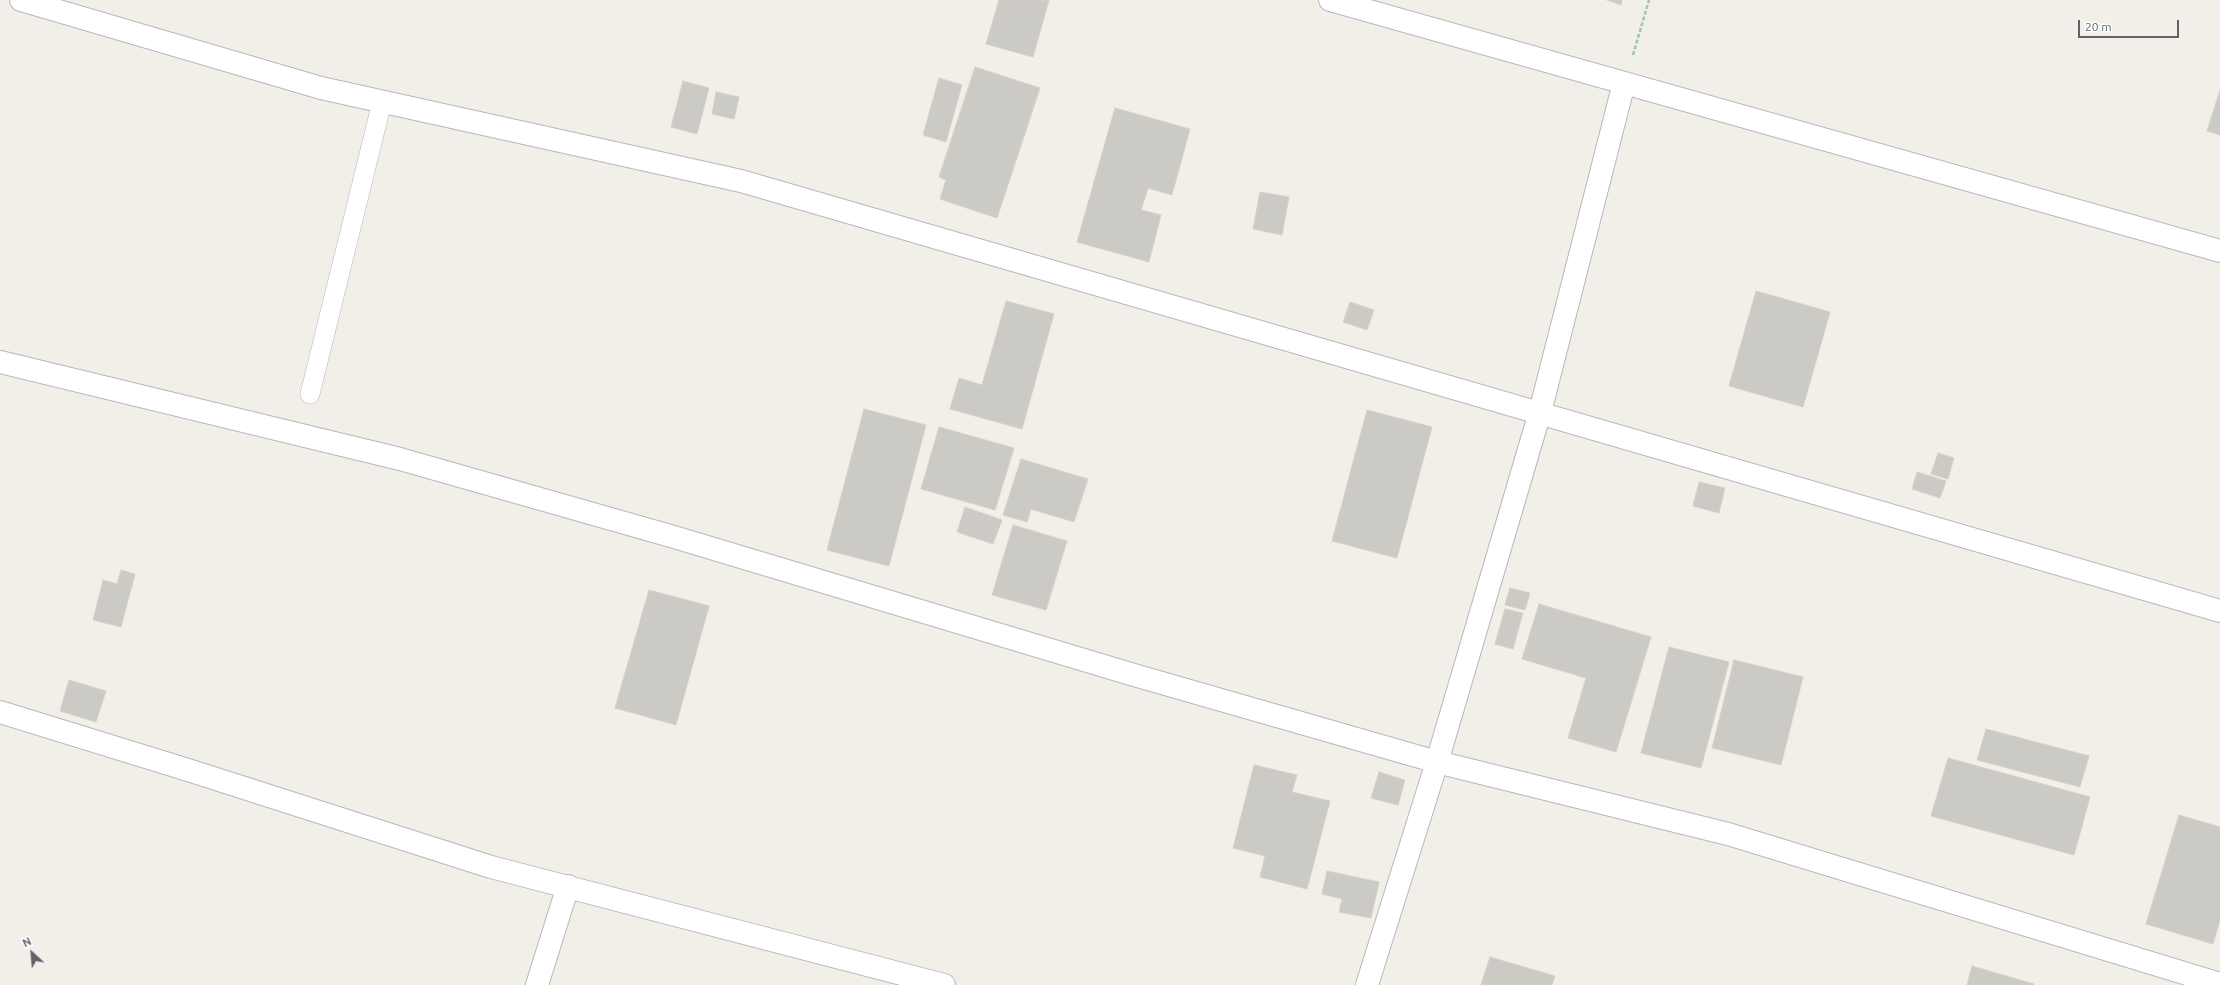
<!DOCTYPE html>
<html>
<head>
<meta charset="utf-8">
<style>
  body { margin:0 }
  #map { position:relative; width:2220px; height:985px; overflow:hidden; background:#f1efe8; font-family:Ubuntu,sans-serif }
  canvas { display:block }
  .north { position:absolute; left:12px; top:933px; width:40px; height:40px; -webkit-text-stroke:3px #fff; paint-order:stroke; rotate:334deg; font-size:11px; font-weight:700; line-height:16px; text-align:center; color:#5f6368 }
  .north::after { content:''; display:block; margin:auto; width:14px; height:18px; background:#5f6368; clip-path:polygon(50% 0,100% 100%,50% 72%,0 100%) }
  .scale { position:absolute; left:2078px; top:20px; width:101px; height:18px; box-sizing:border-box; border:2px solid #5f6368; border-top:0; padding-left:5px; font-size:12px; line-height:14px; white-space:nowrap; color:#5f6368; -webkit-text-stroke:3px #fff; paint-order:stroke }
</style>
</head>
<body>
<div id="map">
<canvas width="2220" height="985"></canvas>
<div class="north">N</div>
<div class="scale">20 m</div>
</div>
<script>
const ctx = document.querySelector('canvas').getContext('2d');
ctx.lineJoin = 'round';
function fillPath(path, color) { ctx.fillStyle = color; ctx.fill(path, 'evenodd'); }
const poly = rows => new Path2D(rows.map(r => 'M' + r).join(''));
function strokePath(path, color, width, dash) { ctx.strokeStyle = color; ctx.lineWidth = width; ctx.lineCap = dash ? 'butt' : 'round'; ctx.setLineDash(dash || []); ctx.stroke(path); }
const building = poly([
  [999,0,1049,0,1033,57,986,44,999,0],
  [1607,0,1622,0,1621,5,1607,0],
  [975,67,1040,88,997,218,940,199,946,180,939,177,975,67],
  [939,78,962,85,946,142,923,135,939,78],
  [683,81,709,88,697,134,671,127,683,81],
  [2220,90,2220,135,2207,131,2220,90],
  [716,92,739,97,734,119,712,114,716,92],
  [1115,108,1190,129,1172,195,1148,188,1141,210,1161,215,1149,262,1077,242,1115,108],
  [1260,192,1289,197,1282,235,1253,229,1260,192],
  [1756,291,1830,312,1803,407,1729,386,1756,291],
  [1006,301,1054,314,1022,429,950,409,959,378,982,385,1006,301],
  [1350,302,1374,310,1367,330,1343,322,1350,302],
  [864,409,926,425,889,566,827,550,864,409],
  [1367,410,1432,427,1397,558,1332,541,1367,410],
  [939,427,1014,448,995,510,921,489,939,427],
  [1938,453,1954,458,1948,479,1931,474,1938,453],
  [1021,459,1088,479,1074,522,1031,509,1027,522,1003,515,1021,459],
  [1917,472,1946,481,1940,498,1912,489,1917,472],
  [1699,482,1725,488,1719,513,1693,506,1699,482],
  [965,507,1002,520,993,544,957,532,965,507],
  [1013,525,1067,541,1046,610,992,595,1013,525],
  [121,570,135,574,121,627,93,620,103,580,117,584,121,570],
  [1510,588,1530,593,1525,610,1505,605,1510,588],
  [649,590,709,606,676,725,615,708,649,590],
  [1539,604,1651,637,1616,752,1568,738,1586,678,1522,659,1539,604],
  [1505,609,1523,613,1513,649,1495,644,1505,609],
  [1669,647,1729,662,1701,768,1641,753,1669,647],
  [1734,660,1803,677,1781,765,1712,748,1734,660],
  [69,680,106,691,96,722,60,711,69,680],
  [1986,729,2089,756,2080,787,1977,760,1986,729],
  [1948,758,2090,797,2074,855,1931,816,1948,758],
  [1254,765,1297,775,1292,792,1330,801,1307,889,1260,877,1265,856,1233,848,1254,765],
  [1379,772,1405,780,1398,805,1371,798,1379,772],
  [2179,815,2220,827,2220,920,2213,944,2146,924,2179,815],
  [1327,871,1379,882,1371,918,1339,912,1342,899,1322,894,1327,871],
  [1490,957,1555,976,1552,985,1481,985,1490,957],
  [1972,966,2034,984,2033,985,1967,985,1972,966]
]);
fillPath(building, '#cccac5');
strokePath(building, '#d6d1c6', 1);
const lane = poly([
  [310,394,382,102]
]);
const street = poly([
  [21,0,321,88,741,181,2220,611],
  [1330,0,2220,251],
  [0,362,400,459,674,537,1134,675,1437,762,1728,834,2220,984],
  [0,712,188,770,491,867,944,985],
  [537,985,568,886],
  [1367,985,1437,762,1540,412,1624,83]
]);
strokePath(lane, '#b5b8bc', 20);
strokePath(street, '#b5b8bc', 24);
strokePath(poly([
  [1633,55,1649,0]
]), '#9cc7a9', 2.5, [4, 2]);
strokePath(lane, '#fff', 19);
strokePath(street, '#fff', 22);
</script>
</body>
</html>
